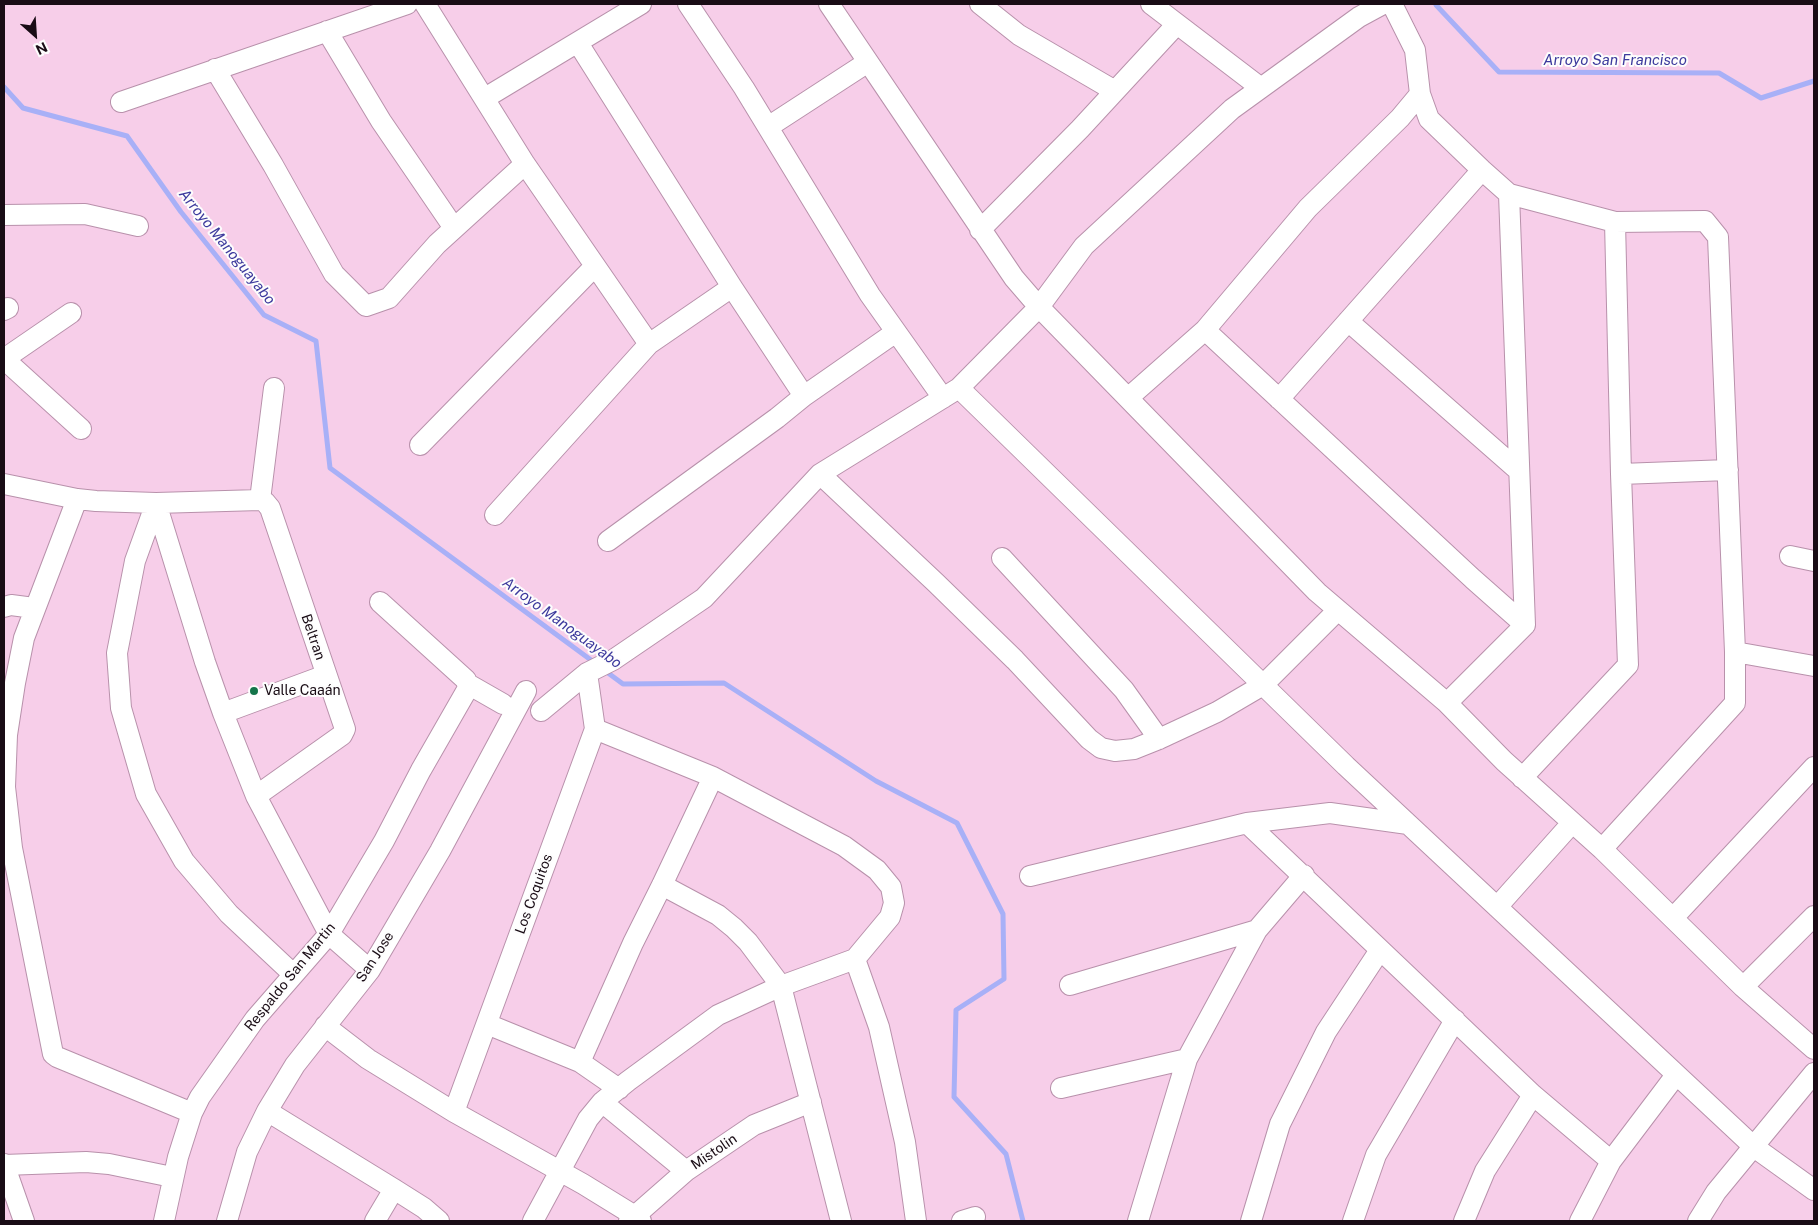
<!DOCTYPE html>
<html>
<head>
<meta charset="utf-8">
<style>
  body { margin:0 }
  #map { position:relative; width:1818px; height:1225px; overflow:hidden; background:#f7cee9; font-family:"Public Sans",sans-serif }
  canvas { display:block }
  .frame { position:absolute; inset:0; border:5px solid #190c15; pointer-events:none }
  .north { position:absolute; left:10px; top:10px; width:50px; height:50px; -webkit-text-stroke:4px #fdfdfd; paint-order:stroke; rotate:154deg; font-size:14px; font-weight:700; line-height:20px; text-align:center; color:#190c15 }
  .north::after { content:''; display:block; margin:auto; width:18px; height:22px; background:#190c15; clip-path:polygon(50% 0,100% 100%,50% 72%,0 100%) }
</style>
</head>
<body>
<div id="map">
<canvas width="1818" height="1225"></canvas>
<div class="frame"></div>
<div class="north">N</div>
</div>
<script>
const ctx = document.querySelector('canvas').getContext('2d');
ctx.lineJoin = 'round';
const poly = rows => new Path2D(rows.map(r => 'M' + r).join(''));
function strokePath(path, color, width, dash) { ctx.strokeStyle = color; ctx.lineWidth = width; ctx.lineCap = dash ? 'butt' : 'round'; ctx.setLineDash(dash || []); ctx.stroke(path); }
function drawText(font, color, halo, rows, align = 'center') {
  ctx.font = font + ' "Public Sans",sans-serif'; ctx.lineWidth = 4; ctx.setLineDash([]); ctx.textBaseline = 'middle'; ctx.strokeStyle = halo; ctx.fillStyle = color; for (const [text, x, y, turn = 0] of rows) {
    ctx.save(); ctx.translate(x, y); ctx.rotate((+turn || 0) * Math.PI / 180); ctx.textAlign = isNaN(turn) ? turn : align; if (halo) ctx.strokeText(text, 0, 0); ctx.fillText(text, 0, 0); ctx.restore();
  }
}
strokePath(poly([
  [1436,5,1499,72,1719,73,1761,98,1814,81],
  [4,87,23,108,127,136,181,212,264,315,316,341,330,468,595,663],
  [604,670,623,684,724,683,876,781,957,823,1003,914,1004,979,956,1010,954,1097,1006,1154,1023,1221]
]), '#a8b0f7', 5);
const minor = poly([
  [425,4,525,164,649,344],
  [688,4,744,88,870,295,943,398],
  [829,4,1014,278,1039,307,1317,592,1447,703,1504,761,1602,849,1743,987,1814,1049],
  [980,4,1019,35,1115,91],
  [1151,4,1261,88],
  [1392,4,1415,50,1420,94,1429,119,1482,170,1509,194,1615,222,1705,221,1718,237,1735,652,1735,703,1602,849],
  [327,31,381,121,454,228],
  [578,43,732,287,804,396],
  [215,69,273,165,334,274,366,306,389,298,437,244,525,164],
  [485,98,641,4],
  [121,102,407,4],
  [768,127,868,62],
  [4,215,85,214,138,226],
  [980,230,1080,129,1177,24],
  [4,310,8,308],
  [1348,321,1519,471],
  [1205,330,1473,579,1525,625],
  [4,359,81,429],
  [4,359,71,313],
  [959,388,1346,766,1737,1131,1754,1147,1814,1190],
  [1128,398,1205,330,1308,208,1400,118,1420,94],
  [1279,399,1482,170],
  [420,445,595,266],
  [820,474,936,583,1015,660,1089,739,1101,748,1115,751,1134,749,1159,739,1217,712,1263,685,1338,610],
  [1621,474,1728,470],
  [4,484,77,499,96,501,156,503,260,500],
  [77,499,24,638,15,683,7,735,5,787,12,848,53,1054,57,1057,192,1113],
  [260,500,274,388],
  [156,503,135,561,117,653,121,708,146,794,184,861,229,914,293,974],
  [156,503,205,662,223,713,256,796,329,934,370,970],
  [495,515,649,344,732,287],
  [608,541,777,418,804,396,896,332],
  [1790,556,1814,561],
  [1002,558,1124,690,1159,739],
  [4,607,11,605,34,608],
  [1735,652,1814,666],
  [468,684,503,704],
  [1447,703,1525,625,1509,194],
  [541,711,587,673,613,660,704,598,820,474,959,388,1039,307,1084,246,1232,109,1359,17,1383,4],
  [223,713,326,675],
  [1522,778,1628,665,1621,474,1615,222],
  [256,796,342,735,345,729,270,508,265,502,260,500],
  [1247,823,1533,1095,1611,1161],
  [1030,876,1247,823,1330,813,1408,824],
  [662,885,718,915,734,928,748,942,781,986,841,1221],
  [1497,907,1572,823],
  [1673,918,1814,767],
  [855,959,879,1027,905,1142,916,1221],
  [1070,985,1257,930],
  [1743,987,1814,916],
  [487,1024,580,1062,619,1089],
  [325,1026,368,1059,454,1112,583,1184,635,1216,641,1221],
  [580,1062,633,943,662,885,713,777],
  [1061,1088,1187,1059],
  [602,1102,686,1171],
  [267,1111,394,1189,424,1208,439,1221],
  [454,1112,595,729,587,673],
  [4,1164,24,1221],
  [4,1165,86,1162,109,1164,172,1177],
  [164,1221,178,1157,192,1113,200,1097,255,1019,329,934,384,841,421,770,468,688,466,680,380,602],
  [227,1221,247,1152,267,1111,295,1065,370,970,440,851,526,691],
  [375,1221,394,1189],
  [533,1221,588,1119,602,1102,628,1081,718,1015,781,986,855,959,890,917,894,903,891,887,877,870,844,846,713,777,595,729],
  [629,1221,686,1171,754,1125,811,1102],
  [962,1221,975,1217],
  [1138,1221,1187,1059,1257,930,1304,875],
  [1251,1221,1280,1124,1326,1032,1380,950],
  [1353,1221,1376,1155,1455,1020],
  [1464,1221,1485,1171,1533,1095],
  [1580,1221,1611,1161,1676,1075],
  [1698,1221,1716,1192,1814,1073]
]);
strokePath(minor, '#b891ab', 22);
strokePath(minor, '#fff', 20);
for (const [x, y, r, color] of [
  [254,691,5,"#14744a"]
]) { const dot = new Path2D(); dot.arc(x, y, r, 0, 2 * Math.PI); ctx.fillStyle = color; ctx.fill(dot); strokePath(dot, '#fdfdfd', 2); }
drawText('14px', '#190c15', '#fdfdfd', [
  ["Beltran",313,637,71],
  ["Los Coquitos",534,894,-70],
  ["San Jose",375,957,-57],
  ["Respaldo San Martin",290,977,-51],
  ["Mistolin",714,1152,-34]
]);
drawText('14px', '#190c15', '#fdfdfd', [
  ["Valle Caaán",264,691]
], 'left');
drawText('italic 15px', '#3d3a9d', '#fdfdfd', [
  ["Arroyo San Francisco",1615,60],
  ["Arroyo Manoguayabo",227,247,51],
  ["Arroyo Manoguayabo",562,623,36]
]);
</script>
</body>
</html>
